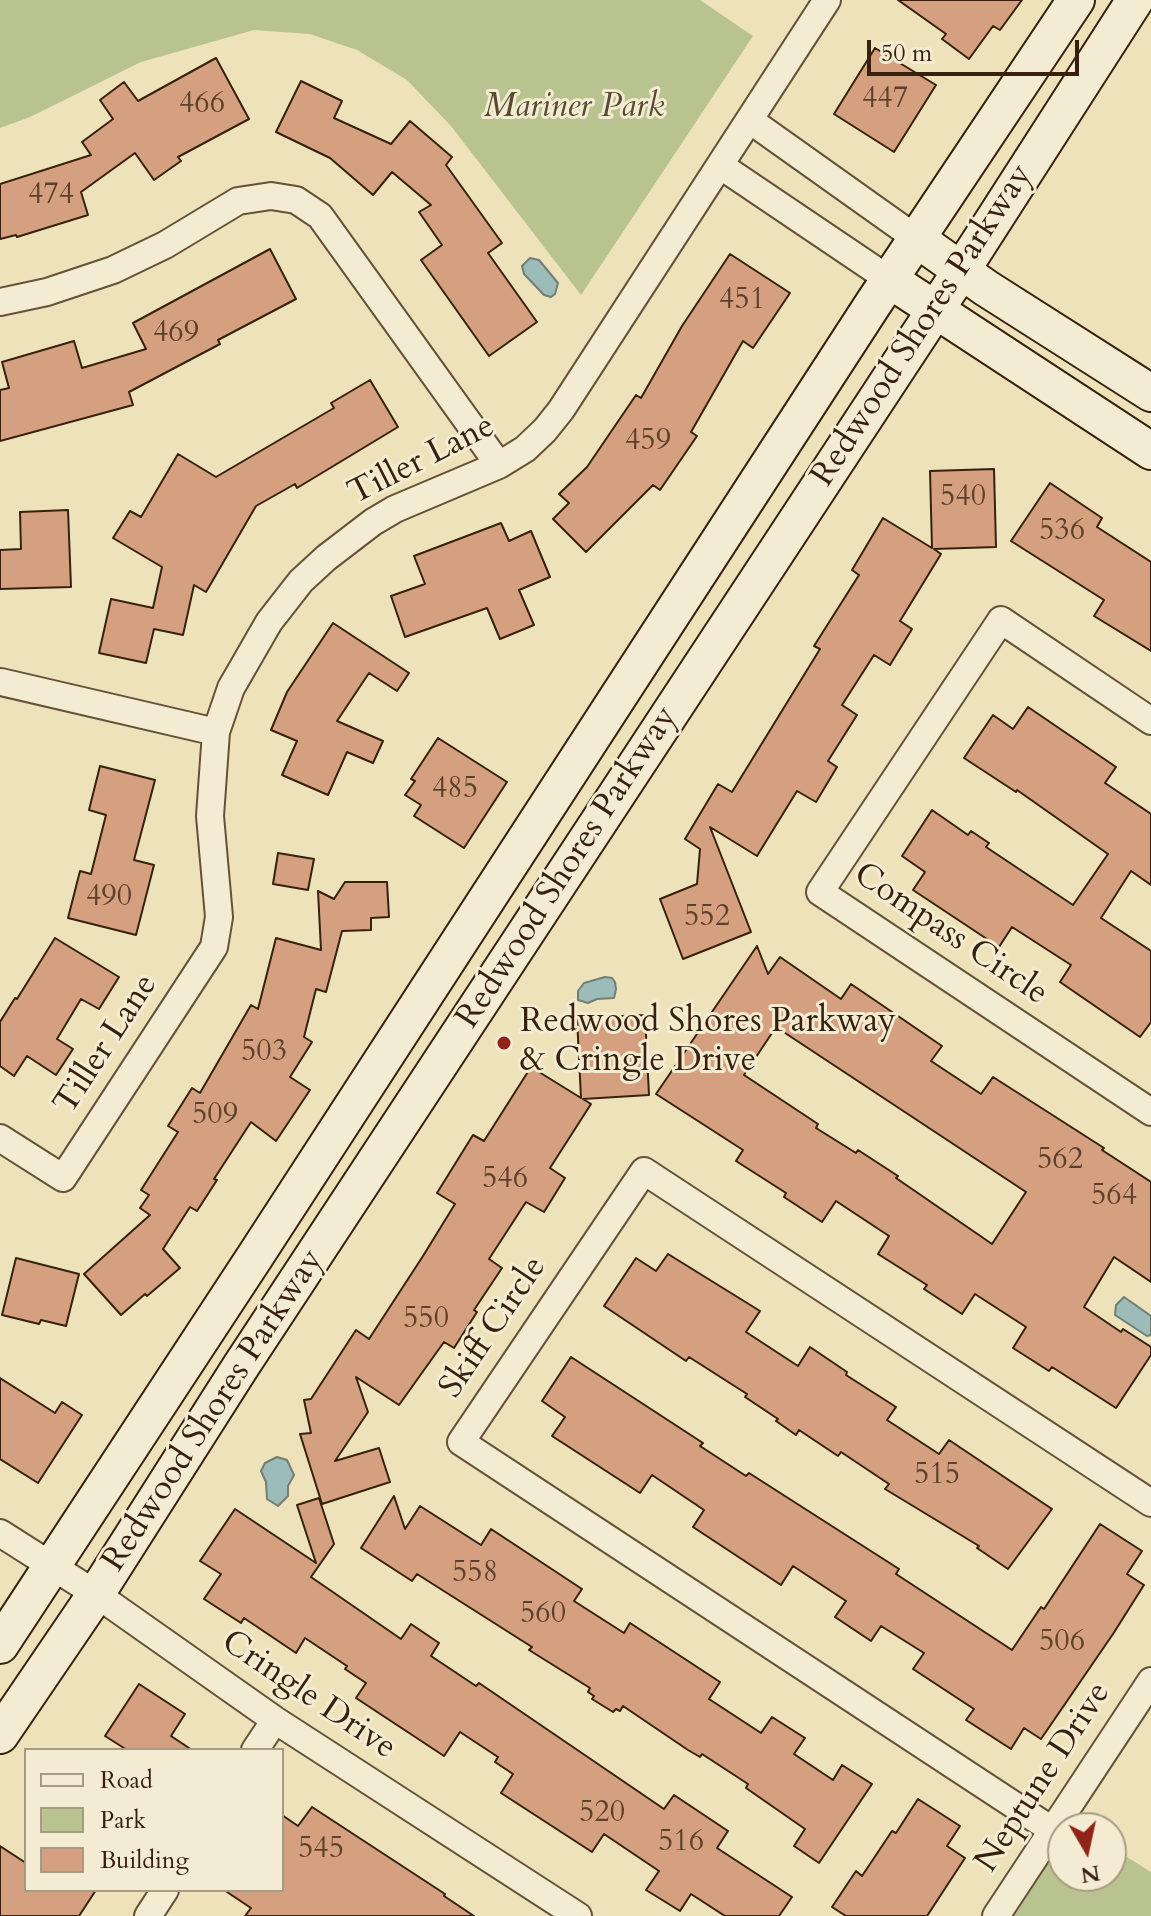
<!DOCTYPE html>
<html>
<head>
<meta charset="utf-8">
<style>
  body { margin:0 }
  #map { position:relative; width:1151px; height:1916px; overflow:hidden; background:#ede2ba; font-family:Cardo,serif }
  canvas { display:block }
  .legend { position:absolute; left:24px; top:1748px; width:260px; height:144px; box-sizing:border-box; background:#f3ecd2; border:2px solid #a89b83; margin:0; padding:10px 14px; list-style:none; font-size:24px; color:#37210d }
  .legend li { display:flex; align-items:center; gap:16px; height:40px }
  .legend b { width:40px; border:2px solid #a89b83 }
  .north { position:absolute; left:1047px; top:1812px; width:80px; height:80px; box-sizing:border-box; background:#f3ecd2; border:2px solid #a89b83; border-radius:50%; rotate:171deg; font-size:22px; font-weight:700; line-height:32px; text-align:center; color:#37210d }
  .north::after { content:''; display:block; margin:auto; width:28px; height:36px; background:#8f2418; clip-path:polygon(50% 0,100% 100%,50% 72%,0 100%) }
  .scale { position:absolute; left:867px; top:40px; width:212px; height:36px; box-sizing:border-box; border:4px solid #37210d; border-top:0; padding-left:10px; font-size:24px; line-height:28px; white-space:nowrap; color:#37210d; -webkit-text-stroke:6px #f3ecd2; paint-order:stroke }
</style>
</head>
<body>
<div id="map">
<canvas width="1151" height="1916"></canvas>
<ul class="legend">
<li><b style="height:10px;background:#f3ecd2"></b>Road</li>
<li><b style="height:22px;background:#b8c390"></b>Park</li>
<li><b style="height:22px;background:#d5a080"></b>Building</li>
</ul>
<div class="north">N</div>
<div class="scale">50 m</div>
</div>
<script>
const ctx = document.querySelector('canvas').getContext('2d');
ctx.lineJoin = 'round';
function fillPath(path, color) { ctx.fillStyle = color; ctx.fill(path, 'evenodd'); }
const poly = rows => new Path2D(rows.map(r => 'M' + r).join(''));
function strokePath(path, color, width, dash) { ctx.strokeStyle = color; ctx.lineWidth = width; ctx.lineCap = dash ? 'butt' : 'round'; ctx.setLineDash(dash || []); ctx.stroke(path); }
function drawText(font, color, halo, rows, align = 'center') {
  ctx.font = font + ' Cardo,serif'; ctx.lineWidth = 6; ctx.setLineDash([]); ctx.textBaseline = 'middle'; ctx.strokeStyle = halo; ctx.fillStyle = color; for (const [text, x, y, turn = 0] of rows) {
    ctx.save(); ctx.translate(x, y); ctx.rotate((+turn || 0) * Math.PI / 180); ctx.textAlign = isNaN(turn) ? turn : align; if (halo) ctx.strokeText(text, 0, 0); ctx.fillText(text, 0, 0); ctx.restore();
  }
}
fillPath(poly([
  [0,0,700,0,753,36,581,295,451,126,407,80,357,50,310,34,254,30,141,62,30,117,0,128],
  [1063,1841,1063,1876,1111,1876,1111,1847,1151,1872,1151,1916,1014,1916]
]), '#b8c390');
const water = poly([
  [530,258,539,260,558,283,555,294,551,297,544,295,524,274,522,266,530,258],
  [605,977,612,978,615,982,616,989,614,998,597,999,588,1003,578,1000,578,991,584,983,605,977],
  [1124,1297,1151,1316,1151,1335,1147,1336,1115,1315,1116,1305,1124,1297],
  [277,1457,287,1460,294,1475,288,1486,288,1496,278,1506,267,1499,266,1482,261,1471,265,1463,277,1457]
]);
fillPath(water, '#9bbcb8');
strokePath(water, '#737e74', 2);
const building = poly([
  [898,0,1022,0,1000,30,993,26,969,59,942,39,946,34,898,0],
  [875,48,936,85,894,152,834,114,875,48],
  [216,58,249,119,178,157,181,161,154,180,135,153,81,192,88,215,17,237,16,235,0,239,0,184,91,155,82,142,113,119,100,100,124,82,138,101,216,58],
  [301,81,342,101,334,118,391,144,410,121,452,157,446,165,502,243,488,253,537,322,489,356,421,260,442,245,419,212,431,205,392,172,373,195,330,158,276,132,301,81],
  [270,249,296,299,218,340,220,344,129,392,133,405,0,441,0,390,9,388,2,362,74,341,82,368,146,349,133,323,270,249],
  [730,254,790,293,753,348,743,341,691,432,697,436,660,490,653,485,586,552,553,519,569,503,559,494,587,467,636,395,641,398,682,326,730,254],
  [370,380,398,427,297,488,295,484,256,506,206,592,194,585,183,635,154,629,146,663,99,653,111,599,153,608,162,567,113,538,130,511,141,517,178,454,216,477,334,408,331,403,370,380],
  [994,469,996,547,934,549,941,554,900,621,912,629,890,665,874,655,842,705,857,715,828,761,837,767,816,802,797,791,757,856,710,827,751,932,683,959,660,899,697,884,700,849,685,839,718,784,732,792,820,649,814,646,859,575,852,570,883,518,932,548,930,471,994,469],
  [1050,483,1102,518,1097,527,1151,562,1151,651,1094,616,1104,600,1011,541,1050,483],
  [68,510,71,587,0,589,0,550,21,549,20,512,68,510],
  [501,523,509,541,531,531,550,577,519,590,534,625,500,639,487,608,405,637,391,596,425,584,414,556,501,523],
  [333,623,409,673,397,691,369,673,337,721,383,741,373,763,347,752,328,795,282,775,297,741,271,730,287,692,333,623],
  [1028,707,1116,767,1105,783,1151,814,1151,885,1131,871,1101,918,1151,951,1151,1022,1140,1037,1060,982,1071,965,1012,927,999,947,913,890,925,872,902,856,932,810,968,835,971,831,989,843,986,847,1073,905,1108,854,1017,790,1016,792,964,758,993,715,1013,729,1028,707],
  [438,738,507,782,464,848,414,816,421,805,405,795,415,781,411,779,438,738],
  [100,766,155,780,134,860,154,865,136,935,68,918,80,871,91,874,106,815,89,810,100,766],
  [278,853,314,859,308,890,273,884,278,853],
  [345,882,387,882,389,917,371,918,371,930,342,931,326,992,316,989,304,1037,312,1042,290,1077,310,1090,276,1141,251,1122,214,1179,217,1180,197,1211,190,1207,163,1249,180,1268,147,1296,145,1294,121,1315,84,1274,150,1215,140,1208,149,1195,141,1190,178,1132,168,1126,192,1088,200,1093,251,1005,258,1009,276,938,321,950,318,891,334,899,345,882],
  [55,938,119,977,99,1009,81,999,57,1039,73,1049,56,1075,27,1056,14,1076,0,1066,0,1022,15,998,17,999,55,938],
  [757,946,768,974,780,957,841,999,851,984,942,1046,931,1061,981,1094,993,1077,1104,1148,1102,1150,1151,1182,1151,1282,1114,1257,1084,1307,1121,1332,1123,1329,1151,1347,1151,1355,1116,1408,1052,1367,1049,1371,1013,1348,1026,1327,975,1294,962,1314,924,1289,927,1285,878,1254,889,1236,836,1201,822,1222,784,1197,786,1193,736,1161,743,1150,656,1094,757,946],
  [776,1027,1026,1192,992,1244,896,1178,898,1176,858,1150,856,1153,816,1128,818,1124,744,1075,776,1027],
  [645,1015,649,1095,583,1099,591,1104,550,1168,565,1178,544,1212,526,1202,489,1259,502,1268,474,1310,477,1312,454,1348,444,1342,399,1405,356,1377,368,1412,335,1461,379,1448,390,1482,322,1504,300,1434,311,1433,304,1400,311,1399,356,1330,369,1339,423,1256,455,1204,437,1193,473,1135,484,1141,531,1067,581,1098,577,1018,645,1015],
  [668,1254,760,1311,746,1332,798,1366,810,1347,847,1372,846,1375,896,1407,887,1420,939,1454,949,1440,1052,1509,1008,1569,977,1548,979,1546,885,1489,889,1484,841,1452,838,1456,799,1430,796,1435,776,1421,778,1419,745,1397,747,1394,689,1357,686,1361,604,1306,636,1258,656,1271,668,1254],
  [16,1258,79,1274,66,1326,41,1320,39,1324,2,1315,16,1258],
  [571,1357,703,1443,700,1446,746,1476,749,1473,899,1569,896,1574,1012,1650,1041,1607,1044,1609,1100,1524,1142,1551,1127,1574,1144,1585,1113,1634,1041,1739,1024,1728,1011,1749,966,1720,974,1709,913,1669,924,1653,881,1626,871,1641,835,1617,846,1601,793,1566,781,1585,693,1527,704,1510,652,1475,640,1493,552,1436,565,1417,542,1401,571,1357],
  [0,1378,55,1413,62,1402,82,1415,38,1483,0,1459,0,1378],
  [394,1496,405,1529,420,1506,481,1545,491,1529,582,1589,574,1601,624,1633,630,1623,720,1682,709,1699,761,1733,772,1717,805,1738,794,1754,833,1780,842,1765,872,1784,819,1863,794,1846,805,1829,746,1788,748,1784,702,1754,700,1757,688,1750,623,1706,620,1711,616,1709,613,1712,592,1699,594,1696,588,1692,590,1688,529,1650,532,1647,417,1574,412,1581,361,1548,394,1496],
  [319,1498,334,1544,311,1577,401,1639,411,1624,439,1643,431,1656,476,1686,479,1683,664,1809,674,1795,728,1831,717,1848,792,1897,779,1916,725,1916,691,1894,680,1911,646,1890,659,1871,604,1834,592,1852,501,1793,513,1774,495,1762,498,1757,460,1732,444,1756,356,1698,366,1683,345,1669,347,1666,305,1638,296,1653,244,1618,241,1623,204,1599,221,1574,200,1561,235,1509,316,1563,297,1505,319,1498],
  [139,1684,185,1714,171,1736,192,1750,127,1750,105,1736,139,1684],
  [918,1799,960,1826,947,1846,965,1858,927,1916,846,1916,832,1907,856,1871,862,1876,892,1831,896,1833,918,1799],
  [312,1807,445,1894,444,1896,474,1916,245,1916,251,1908,224,1890,282,1890,282,1815,298,1826,312,1807],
  [0,1846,26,1863,26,1890,96,1890,79,1916,0,1916,0,1846]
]);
fillPath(building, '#d5a080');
strokePath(building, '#37210d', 2);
const street = poly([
  [751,121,917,239],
  [721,166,890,280],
  [0,302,47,292,113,270,165,245,238,201,271,196,296,200,320,216,499,465],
  [1,682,216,732],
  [1151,721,1001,620,820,892,1151,1112],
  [0,1138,63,1178,214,947,219,917,210,816,216,732,231,688,269,622,301,581,326,558,373,522,395,509,499,465,525,449,545,430,561,410,827,0],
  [0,1533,96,1594,275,1720,578,1916],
  [255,1750,275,1720],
  [1052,1830,461,1442,644,1171,1151,1503],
  [148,1916,165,1890],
  [996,1916,1151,1681]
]);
const secondary = poly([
  [917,239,986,288,1151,393],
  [890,280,1151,451],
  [0,1645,254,1258,873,304,1076,0],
  [0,1735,96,1594,241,1366,961,271,1135,0]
]);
strokePath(street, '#645138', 30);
strokePath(secondary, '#37210d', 40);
strokePath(street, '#f3ecd2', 26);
strokePath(secondary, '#f3ecd2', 36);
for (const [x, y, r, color] of [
  [504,1043,8,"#8f2418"]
]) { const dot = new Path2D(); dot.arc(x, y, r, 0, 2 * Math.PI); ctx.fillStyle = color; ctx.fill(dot); strokePath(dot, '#f3ecd2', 3); }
drawText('30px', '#5e412a', null, [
  ["447",885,100],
  ["466",202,105],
  ["474",51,196],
  ["451",742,301],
  ["469",176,334],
  ["459",648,442],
  ["540",963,498],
  ["536",1062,532],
  ["485",455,790],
  ["490",109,898],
  ["552",707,918],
  ["503",264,1053],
  ["509",215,1116],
  ["562",1060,1161],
  ["546",505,1180],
  ["564",1114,1197],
  ["550",426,1320],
  ["515",937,1476],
  ["558",475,1574],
  ["560",543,1615],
  ["506",1062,1643],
  ["520",602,1814],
  ["516",681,1843],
  ["545",321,1850]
]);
drawText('italic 34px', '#574a2e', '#f3ecd2', [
  ["Mariner Park",574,108]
]);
drawText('34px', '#37210d', '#f3ecd2', [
  ["Redwood Shores Parkway",923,326,-57],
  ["Tiller Lane",422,461,-27],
  ["Redwood Shores Parkway",568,868,-57],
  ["Compass Circle",950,935,34],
  ["Tiller Lane",107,1045,-57],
  ["Skiff Circle",494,1328,-56],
  ["Redwood Shores Parkway",214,1411,-57],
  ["Cringle Drive",308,1696,34],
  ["Neptune Drive",1044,1778,-57]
]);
drawText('34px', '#37210d', '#f3ecd2', [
  ["Redwood Shores Parkway",520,1023],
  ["& Cringle Drive",520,1062]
], 'left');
</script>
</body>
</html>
